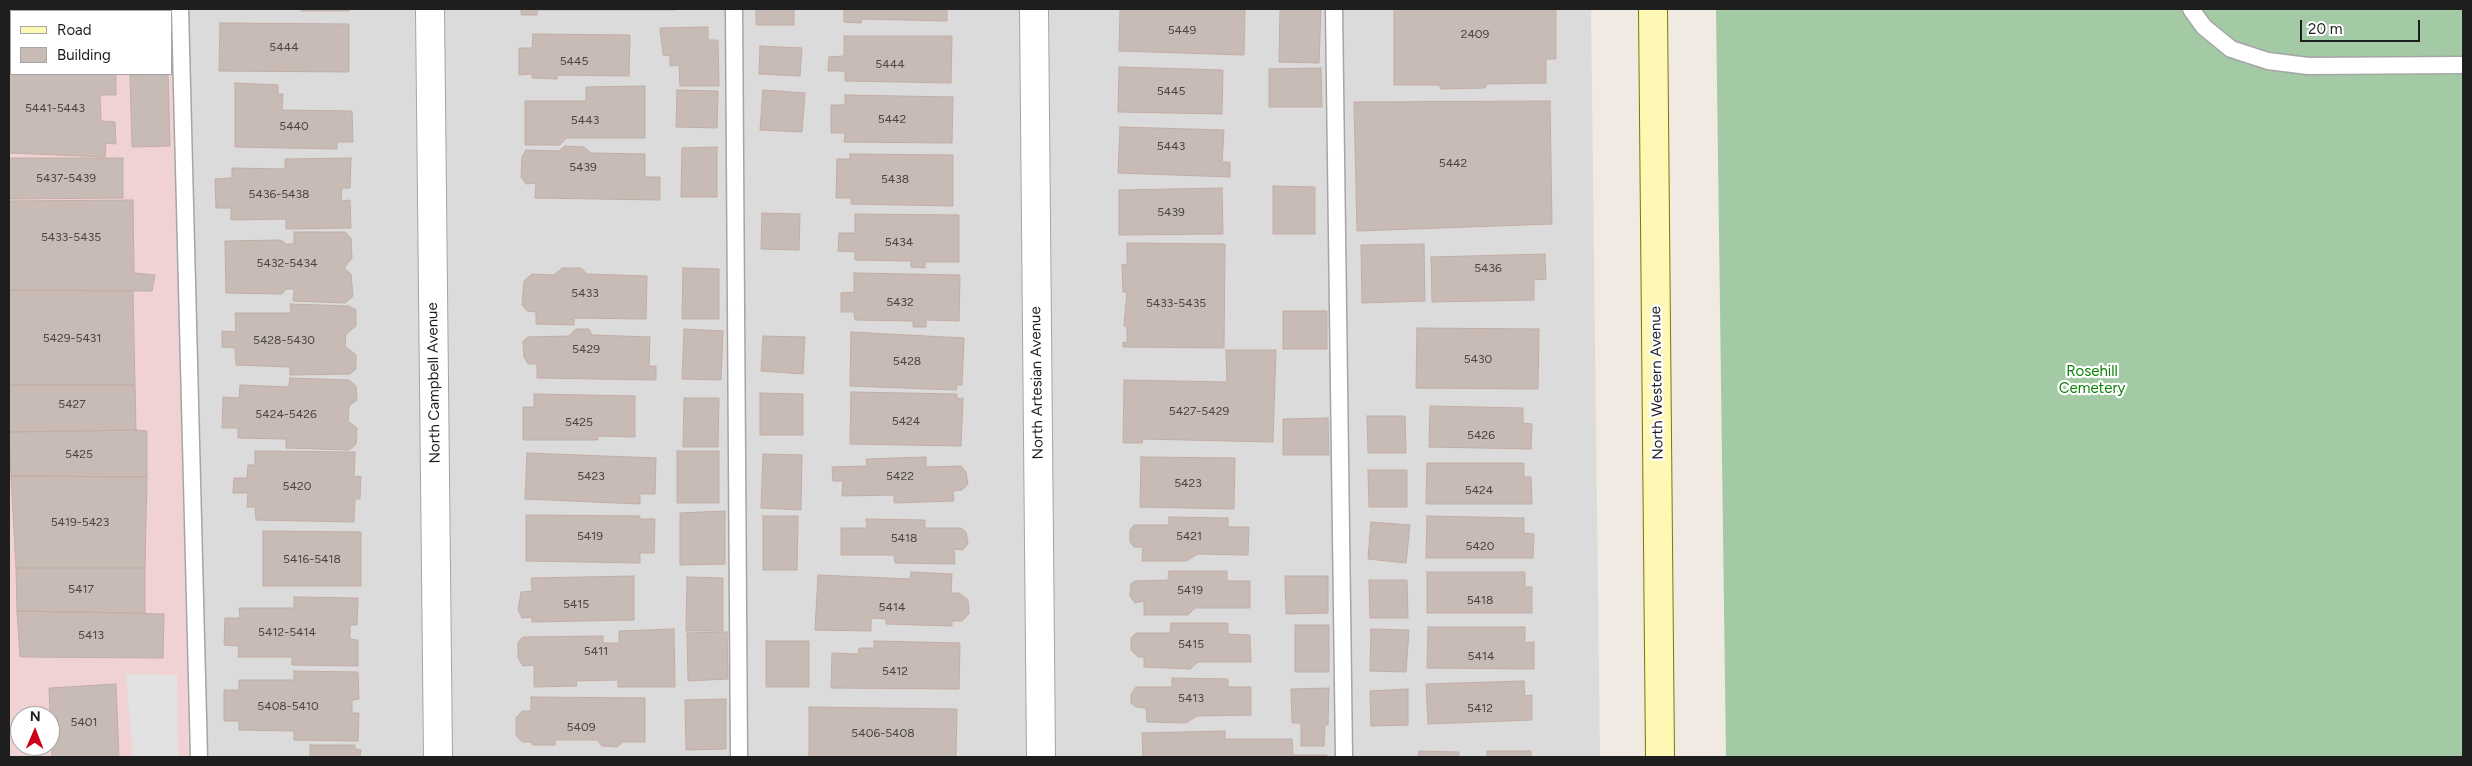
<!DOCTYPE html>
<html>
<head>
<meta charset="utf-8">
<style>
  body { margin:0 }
  #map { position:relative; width:2472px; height:766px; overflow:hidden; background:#f0eae3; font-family:Figtree,sans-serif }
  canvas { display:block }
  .frame { position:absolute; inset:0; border:10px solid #1e1e1e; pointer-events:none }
  .legend { position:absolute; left:10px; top:10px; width:162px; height:65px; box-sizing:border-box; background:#fff; border:1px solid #a5a5a5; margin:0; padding:6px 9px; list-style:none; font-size:15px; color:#1e1e1e }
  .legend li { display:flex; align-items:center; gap:10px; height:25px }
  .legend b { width:25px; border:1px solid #a5a5a5 }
  .north { position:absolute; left:10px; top:706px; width:50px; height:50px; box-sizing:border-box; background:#fff; border:1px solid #a5a5a5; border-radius:50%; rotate:1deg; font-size:14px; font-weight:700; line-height:20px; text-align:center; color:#1e1e1e }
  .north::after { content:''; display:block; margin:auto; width:18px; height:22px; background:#cc0019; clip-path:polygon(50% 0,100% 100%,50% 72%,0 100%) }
  .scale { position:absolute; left:2300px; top:20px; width:120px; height:22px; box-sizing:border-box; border:2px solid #1e1e1e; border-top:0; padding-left:6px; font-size:15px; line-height:18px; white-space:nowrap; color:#1e1e1e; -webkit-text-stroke:4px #fff; paint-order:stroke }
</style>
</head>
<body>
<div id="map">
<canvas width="2472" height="766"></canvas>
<div class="frame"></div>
<ul class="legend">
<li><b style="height:6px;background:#fdf8b4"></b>Road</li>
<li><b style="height:14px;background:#c8bbb6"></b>Building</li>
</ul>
<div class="north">N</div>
<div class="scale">20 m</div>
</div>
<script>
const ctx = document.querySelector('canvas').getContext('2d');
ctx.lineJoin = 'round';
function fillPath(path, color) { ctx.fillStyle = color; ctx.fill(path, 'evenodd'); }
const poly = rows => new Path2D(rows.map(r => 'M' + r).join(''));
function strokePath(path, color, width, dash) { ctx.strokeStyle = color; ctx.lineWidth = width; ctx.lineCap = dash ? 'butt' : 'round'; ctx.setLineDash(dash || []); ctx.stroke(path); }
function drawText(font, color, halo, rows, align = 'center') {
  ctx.font = font + ' Figtree,sans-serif'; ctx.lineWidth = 4.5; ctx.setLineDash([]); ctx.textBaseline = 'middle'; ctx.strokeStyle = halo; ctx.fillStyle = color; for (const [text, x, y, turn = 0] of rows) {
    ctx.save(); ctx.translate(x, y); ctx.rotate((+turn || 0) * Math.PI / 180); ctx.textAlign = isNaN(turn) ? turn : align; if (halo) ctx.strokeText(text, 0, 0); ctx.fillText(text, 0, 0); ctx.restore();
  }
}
fillPath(poly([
  [173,9,1591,9,1600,757,189,757]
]), '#dcdbdb');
fillPath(poly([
  [9,9,173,9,189,757,9,757],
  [11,11,171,11,171,74,11,74],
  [20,716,50,716,50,746,20,746]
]), '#f1d2d4');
fillPath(poly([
  [1716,9,2463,9,2463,757,1726,757]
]), '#a3caa4');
fillPath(poly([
  [126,674,177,675,178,757,133,757]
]), '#e2e2e2');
const building = poly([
  [9,9,117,9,117,11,11,11,11,63,9,63,9,9],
  [301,9,349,9,349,11,301,11,301,9],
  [521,9,675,9,675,10,537,10,537,15,521,15,521,9],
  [756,9,794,9,794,25,756,25,756,9],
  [844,9,949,9,947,9,947,21,862,19,861,23,844,22,844,9],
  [1120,9,1245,9,1244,55,1119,51,1120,9],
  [1280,9,1321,9,1319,63,1279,62,1280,9],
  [1394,9,1556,9,1556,59,1546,59,1546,83,1487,84,1485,88,1441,89,1439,85,1394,85,1394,9],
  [220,23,349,24,349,72,219,71,220,23],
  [708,27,708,40,718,40,719,86,680,86,679,65,670,66,670,56,663,55,660,28,708,27],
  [533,34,630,35,629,76,557,75,557,79,532,78,532,74,519,75,519,48,532,48,533,34],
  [844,36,952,36,951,83,845,81,845,71,828,71,829,57,844,56,844,36],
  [760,46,802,48,800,76,759,74,760,46],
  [9,63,11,63,11,74,116,74,116,95,100,95,101,121,115,122,116,144,106,143,105,157,9,153,9,63],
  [1119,67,1223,70,1222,114,1118,112,1119,67],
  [1321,68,1322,107,1269,107,1269,69,1321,68],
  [168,74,170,146,132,147,130,75,168,74],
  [235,83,278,85,278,94,283,94,282,110,352,111,353,142,337,142,337,149,235,147,235,83],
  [645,86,645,138,566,138,560,145,525,145,525,101,586,101,586,87,645,86],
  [677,90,718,91,717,128,676,127,677,90],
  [763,90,805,93,802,132,760,130,763,90],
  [845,95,953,97,952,143,844,142,845,133,831,133,831,105,845,105,845,95],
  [1550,101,1552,224,1357,231,1354,102,1550,101],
  [1120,127,1224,130,1222,162,1230,162,1230,177,1118,173,1120,127],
  [565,146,584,147,591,153,645,154,645,177,660,177,660,200,535,198,536,183,526,184,521,177,522,157,526,150,559,151,565,146],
  [717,147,717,197,681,197,682,148,717,147],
  [850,154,953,155,953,206,851,204,851,198,836,198,837,159,850,159,850,154],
  [9,158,123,158,123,198,9,199,9,158],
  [351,158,350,188,342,188,341,201,350,200,351,228,286,229,286,219,231,220,231,208,216,208,215,179,232,178,232,168,285,169,285,159,351,158],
  [1273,186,1315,187,1315,234,1273,234,1273,186],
  [1222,188,1223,234,1119,235,1119,190,1222,188],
  [133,200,134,273,155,275,152,291,9,290,9,201,133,200],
  [762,213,800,214,799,250,761,249,762,213],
  [855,214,959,215,959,262,925,262,925,268,911,267,911,261,855,260,855,252,838,251,839,233,855,233,855,214],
  [294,232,345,232,351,238,352,258,344,268,351,274,353,296,345,303,293,301,294,289,286,289,282,294,226,293,225,241,281,240,286,244,294,244,294,232],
  [1127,243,1225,244,1224,348,1123,347,1123,342,1127,343,1127,326,1124,326,1127,292,1123,292,1122,264,1127,265,1127,243],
  [1424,244,1425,301,1362,303,1361,245,1424,244],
  [1545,254,1546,279,1534,280,1534,300,1432,302,1431,257,1545,254],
  [562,268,581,268,587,274,647,276,646,319,574,318,574,325,536,324,536,312,527,311,522,305,524,281,532,274,554,275,562,268],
  [683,268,719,269,719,319,682,319,683,268],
  [854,273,960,275,959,321,926,320,926,327,913,327,913,321,855,320,854,312,841,312,841,293,854,292,854,273],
  [9,290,133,291,135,385,9,385,9,290],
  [290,304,349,306,356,310,356,326,346,334,345,346,356,355,356,369,350,374,290,375,290,367,236,365,235,348,222,347,222,331,236,332,235,313,291,313,290,304],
  [1283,311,1327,311,1327,349,1283,349,1283,311],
  [1417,328,1539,329,1538,389,1416,388,1417,328],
  [576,329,589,329,592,335,650,337,649,366,656,366,656,380,537,378,537,364,528,364,524,357,523,341,528,337,569,336,576,329],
  [684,329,723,331,721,380,682,379,684,329],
  [851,332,964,338,962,385,957,385,956,390,850,386,851,332],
  [763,336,805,337,803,374,761,371,763,336],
  [1226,350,1276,350,1273,442,1143,439,1142,443,1123,443,1124,380,1227,382,1226,350],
  [290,378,349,380,356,386,357,400,349,406,348,421,357,428,356,444,349,450,286,448,286,439,238,438,238,428,222,428,223,397,239,398,240,385,289,387,290,378],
  [9,385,135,385,136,430,9,432,9,385],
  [851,392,957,394,957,399,963,398,961,446,850,444,851,392],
  [760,393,803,394,803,435,760,435,760,393],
  [534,394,635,396,635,437,598,436,598,440,523,440,523,407,534,407,534,394],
  [684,398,719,398,718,447,683,447,684,398],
  [1430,406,1523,408,1523,423,1532,424,1531,449,1429,447,1430,406],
  [1367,416,1405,416,1406,453,1368,453,1367,416],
  [1328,418,1329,455,1283,455,1283,419,1328,418],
  [136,430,147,431,147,477,11,476,9,432,136,430],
  [255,451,355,452,354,477,361,476,360,499,355,499,354,522,256,520,255,507,247,507,248,493,233,493,234,478,247,478,248,465,255,465,255,451],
  [677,451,719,451,719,503,677,503,677,451],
  [527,453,656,458,655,494,640,494,640,504,525,499,527,453],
  [763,454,802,455,801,510,761,508,763,454],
  [926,457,926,467,961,466,966,472,968,484,962,490,953,491,954,501,894,503,894,495,842,496,843,481,833,481,832,467,867,466,866,459,926,457],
  [1141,457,1235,458,1234,509,1140,507,1141,457],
  [1427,463,1524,463,1524,477,1531,477,1532,504,1426,504,1427,463],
  [1368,470,1407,470,1407,507,1369,507,1368,470],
  [11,476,147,477,145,568,16,568,11,476],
  [725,511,725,564,680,565,680,513,725,511],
  [526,515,640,516,640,519,655,519,654,553,640,553,640,563,526,561,526,515],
  [763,516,798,516,797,570,763,570,763,516],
  [1427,516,1524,518,1524,533,1534,534,1533,558,1426,558,1427,516],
  [1169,517,1228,518,1228,527,1249,527,1248,555,1198,554,1186,561,1142,561,1143,547,1134,547,1130,542,1130,530,1134,525,1169,525,1169,517],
  [866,519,925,520,925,528,961,528,966,532,968,543,963,550,954,549,955,564,895,563,894,555,841,555,841,528,867,528,866,519],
  [1371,522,1410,525,1406,563,1368,559,1371,522],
  [263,531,361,532,361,586,263,586,263,531],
  [16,568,145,568,145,613,17,611,16,568],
  [1169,571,1227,571,1227,581,1250,581,1250,608,1195,608,1188,615,1144,615,1144,601,1135,603,1130,596,1131,584,1135,581,1168,580,1169,571],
  [911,572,952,574,951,593,959,593,968,600,969,614,962,621,952,621,952,626,886,624,886,619,871,618,871,631,815,630,818,575,910,579,911,572],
  [1427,572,1525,572,1525,587,1532,587,1532,613,1427,613,1427,572],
  [634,576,634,620,532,622,532,617,522,618,518,610,521,592,532,591,531,578,634,576],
  [1285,576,1328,576,1328,613,1286,614,1285,576],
  [687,577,723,578,723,631,686,631,687,577],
  [1369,580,1407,580,1408,618,1370,618,1369,580],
  [294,597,358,598,357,625,350,625,350,639,358,640,358,666,292,665,292,657,238,657,239,646,224,645,225,618,240,618,239,608,294,608,294,597],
  [17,611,164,614,163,658,20,657,17,611],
  [1171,623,1228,623,1228,634,1250,635,1251,662,1198,662,1190,669,1144,667,1144,657,1138,657,1131,650,1131,638,1136,633,1170,633,1171,623],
  [1295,625,1329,625,1329,672,1295,672,1295,625],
  [1428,627,1525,627,1525,643,1534,642,1534,669,1427,668,1428,627],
  [674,629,675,687,618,687,618,680,576,681,577,686,534,687,534,665,523,666,518,658,518,642,523,637,603,636,603,643,619,643,619,631,674,629],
  [1371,629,1409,630,1406,672,1370,671,1371,629],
  [727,632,728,679,688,681,687,633,727,632],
  [766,641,809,641,809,687,766,687,766,641],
  [874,641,960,643,959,689,831,688,832,653,858,654,859,648,874,648,874,641],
  [294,671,358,672,359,699,352,700,352,713,359,713,358,741,294,740,294,731,239,730,239,721,224,721,224,690,239,690,239,680,294,680,294,671],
  [1172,678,1228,679,1228,687,1251,687,1251,715,1197,716,1186,723,1147,722,1146,708,1136,707,1131,703,1131,694,1136,687,1172,687,1172,678],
  [1524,681,1525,696,1532,695,1532,720,1428,724,1426,684,1524,681],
  [116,684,119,757,52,757,49,688,116,684],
  [1329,688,1328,725,1325,725,1324,746,1301,746,1301,723,1292,723,1291,689,1329,688],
  [1408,689,1408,725,1371,726,1370,691,1408,689],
  [531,697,645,698,645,742,623,742,617,747,602,746,597,740,555,740,555,745,532,745,532,742,522,742,516,735,516,718,522,711,531,711,531,697],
  [726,699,726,749,686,750,685,700,726,699],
  [809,707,957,709,956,757,809,757,809,707],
  [1225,731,1225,739,1292,739,1293,755,1327,755,1327,757,1143,757,1142,733,1225,731],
  [310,745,355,745,355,749,361,750,360,757,310,757,310,745],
  [1419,751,1459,752,1459,757,1418,757,1419,751],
  [1487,751,1531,751,1531,757,1487,757,1487,751]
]);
fillPath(building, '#c8bbb6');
strokePath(building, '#c2aea5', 1);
const lane = poly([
  [180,9,199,757],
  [734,9,739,757],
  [1334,9,1344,757],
  [2191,9,2204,27,2231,49,2268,61,2308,66,2463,65]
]);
const street = poly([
  [430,9,438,757],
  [1034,9,1041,757]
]);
const secondary = poly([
  [1653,9,1660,757]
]);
strokePath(lane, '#a5a5a5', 19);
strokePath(street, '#a5a5a5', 30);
strokePath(secondary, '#7a7800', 30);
strokePath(lane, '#fff', 16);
strokePath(street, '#fff', 28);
strokePath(secondary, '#fdf8b4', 28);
drawText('12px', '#484544', null, [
  ["5449",1182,30],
  ["2409",1475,34],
  ["5444",284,47],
  ["5445",574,61],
  ["5444",890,64],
  ["5445",1171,91],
  ["5441-5443",55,108],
  ["5442",892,119],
  ["5443",585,120],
  ["5440",294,126],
  ["5443",1171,146],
  ["5442",1453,163],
  ["5439",583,167],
  ["5437-5439",66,178],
  ["5438",895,179],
  ["5436-5438",279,194],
  ["5439",1171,212],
  ["5433-5435",71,237],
  ["5434",899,242],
  ["5432-5434",287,263],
  ["5436",1488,268],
  ["5433",585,293],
  ["5432",900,302],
  ["5433-5435",1176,303],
  ["5429-5431",72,338],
  ["5428-5430",284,340],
  ["5429",586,349],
  ["5430",1478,359],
  ["5428",907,361],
  ["5427",72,404],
  ["5427-5429",1199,411],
  ["5424-5426",286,414],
  ["5424",906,421],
  ["5425",579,422],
  ["5426",1481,435],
  ["5425",79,454],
  ["5423",591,476],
  ["5422",900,476],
  ["5423",1188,483],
  ["5420",297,486],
  ["5424",1479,490],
  ["5419-5423",80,522],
  ["5419",590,536],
  ["5421",1189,536],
  ["5418",904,538],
  ["5420",1480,546],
  ["5416-5418",312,559],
  ["5417",81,589],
  ["5419",1190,590],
  ["5418",1480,600],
  ["5415",576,604],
  ["5414",892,607],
  ["5412-5414",287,632],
  ["5413",91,635],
  ["5415",1191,644],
  ["5411",596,651],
  ["5414",1481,656],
  ["5412",895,671],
  ["5413",1191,698],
  ["5408-5410",288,706],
  ["5412",1480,708],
  ["5401",84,722],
  ["5409",581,727],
  ["5406-5408",883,733]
]);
drawText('15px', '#0b8206', '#fff', [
  ["Rosehill",2092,372],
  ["Cemetery",2092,389]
]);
drawText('15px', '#1e1e1e', '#fff', [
  ["North Campbell Avenue",434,383,-91],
  ["North Artesian Avenue",1037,383,-91],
  ["North Western Avenue",1657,383,-91]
]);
</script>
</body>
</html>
